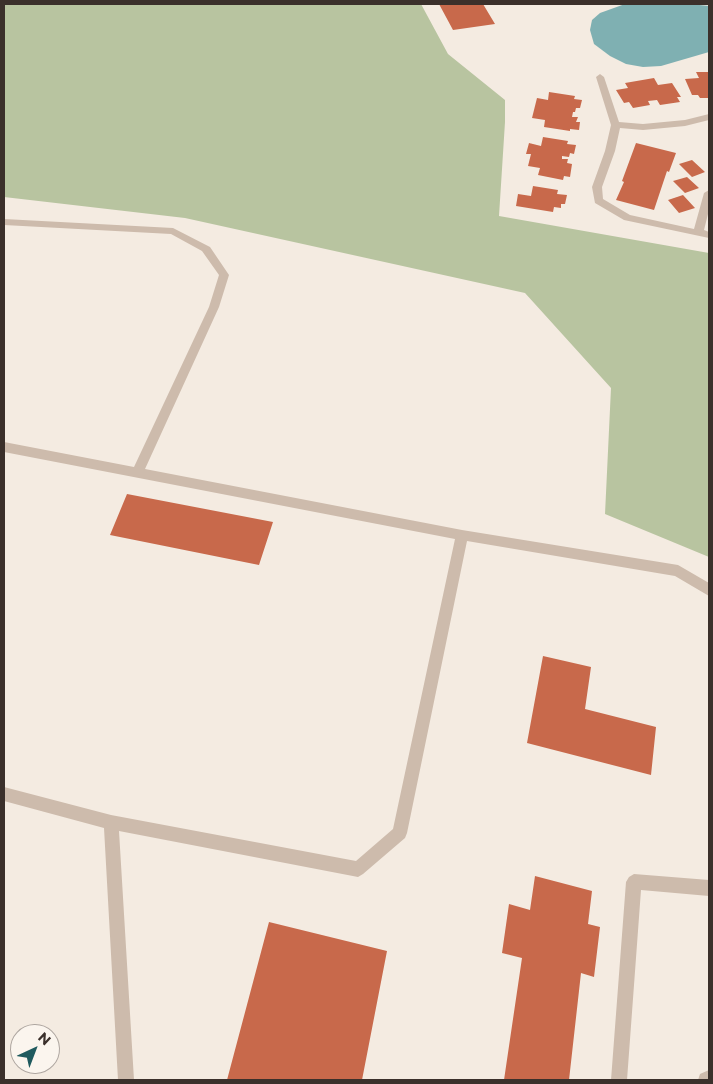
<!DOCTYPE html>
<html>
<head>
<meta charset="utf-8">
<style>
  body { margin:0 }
  #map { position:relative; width:713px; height:1084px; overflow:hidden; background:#f4ebe1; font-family:Montserrat,sans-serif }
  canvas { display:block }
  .frame { position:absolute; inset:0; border:5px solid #3b302b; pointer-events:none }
  .north { position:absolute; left:10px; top:1024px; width:50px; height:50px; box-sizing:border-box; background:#fbf5ee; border:1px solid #aea6a0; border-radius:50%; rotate:43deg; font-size:14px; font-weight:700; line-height:20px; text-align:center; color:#3b302b }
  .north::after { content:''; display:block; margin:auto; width:18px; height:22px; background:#1f5a5e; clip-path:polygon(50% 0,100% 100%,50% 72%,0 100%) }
</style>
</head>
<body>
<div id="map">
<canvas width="713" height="1084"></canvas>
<div class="frame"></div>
<div class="north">N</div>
</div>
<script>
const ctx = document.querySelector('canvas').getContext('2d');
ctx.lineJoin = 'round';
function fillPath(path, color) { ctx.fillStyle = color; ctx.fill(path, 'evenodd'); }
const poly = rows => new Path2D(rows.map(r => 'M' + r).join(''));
fillPath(poly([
  [4,4,421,4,448,54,505,100,505,122,499,216,709,253,709,557,605,514,611,388,525,293,185,218,4,197]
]), '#b8c4a0');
fillPath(poly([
  [625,4,690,4,709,6,709,52,661,66,643,67,626,64,610,56,594,44,590,30,592,20,600,13]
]), '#7fb0b2');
fillPath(poly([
  [439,4,483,4,495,24,453,30],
  [696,72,709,72,709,98,700,98,698,95,692,95,685,79,699,78],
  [654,78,658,85,672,83,681,97,677,97,680,102,660,105,657,100,648,101,650,105,633,108,629,102,624,103,616,90,628,88,625,83],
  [549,92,575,96,574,99,582,100,580,108,576,108,575,112,573,112,572,117,578,117,576,122,580,122,579,130,570,129,570,131,544,127,545,120,532,118,537,98,548,100],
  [543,137,568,141,567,144,576,145,574,154,570,153,569,157,562,156,562,159,568,159,567,163,572,164,570,177,564,176,563,180,538,175,540,168,528,166,531,154,526,154,529,143,541,146],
  [636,143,676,153,669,172,667,171,654,210,616,200,624,182,622,181],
  [692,160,705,172,692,177,679,164],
  [687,177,699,188,685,193,673,181],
  [533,186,558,190,557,194,567,195,565,204,561,204,561,208,554,207,553,212,516,206,518,194,531,196],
  [683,195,695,208,679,213,668,200],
  [127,494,273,522,259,565,110,535],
  [543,656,591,667,585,709,656,727,651,775,527,743],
  [535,876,592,891,588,924,600,927,594,977,581,973,569,1080,504,1080,522,958,502,953,509,904,530,910],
  [269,922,387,951,362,1080,227,1080]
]), '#c8694b');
fillPath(poly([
  [600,74,604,77,619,122,643,124,685,120,709,114,709,120,685,126,643,130,620,128,615,151,602,187,603,199,630,215,694,229,704,193,709,190,709,210,704,230,709,232,709,238,624,220,595,203,592,187,605,151,611,125,596,77,600,74],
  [4,219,173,228,210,247,229,275,219,307,145,469,462,530,678,565,709,583,709,596,675,576,467,541,407,833,405,838,363,874,358,877,119,831,134,1080,118,1080,104,828,4,801,4,787,111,815,356,861,393,829,455,539,4,452,4,442,134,467,209,307,219,275,202,251,171,234,4,225,4,219],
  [634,874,709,880,709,896,641,890,627,1080,611,1080,626,882,629,877,634,874],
  [709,1070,709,1080,698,1080,700,1074,709,1070]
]), '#cdbbac');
</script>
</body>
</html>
